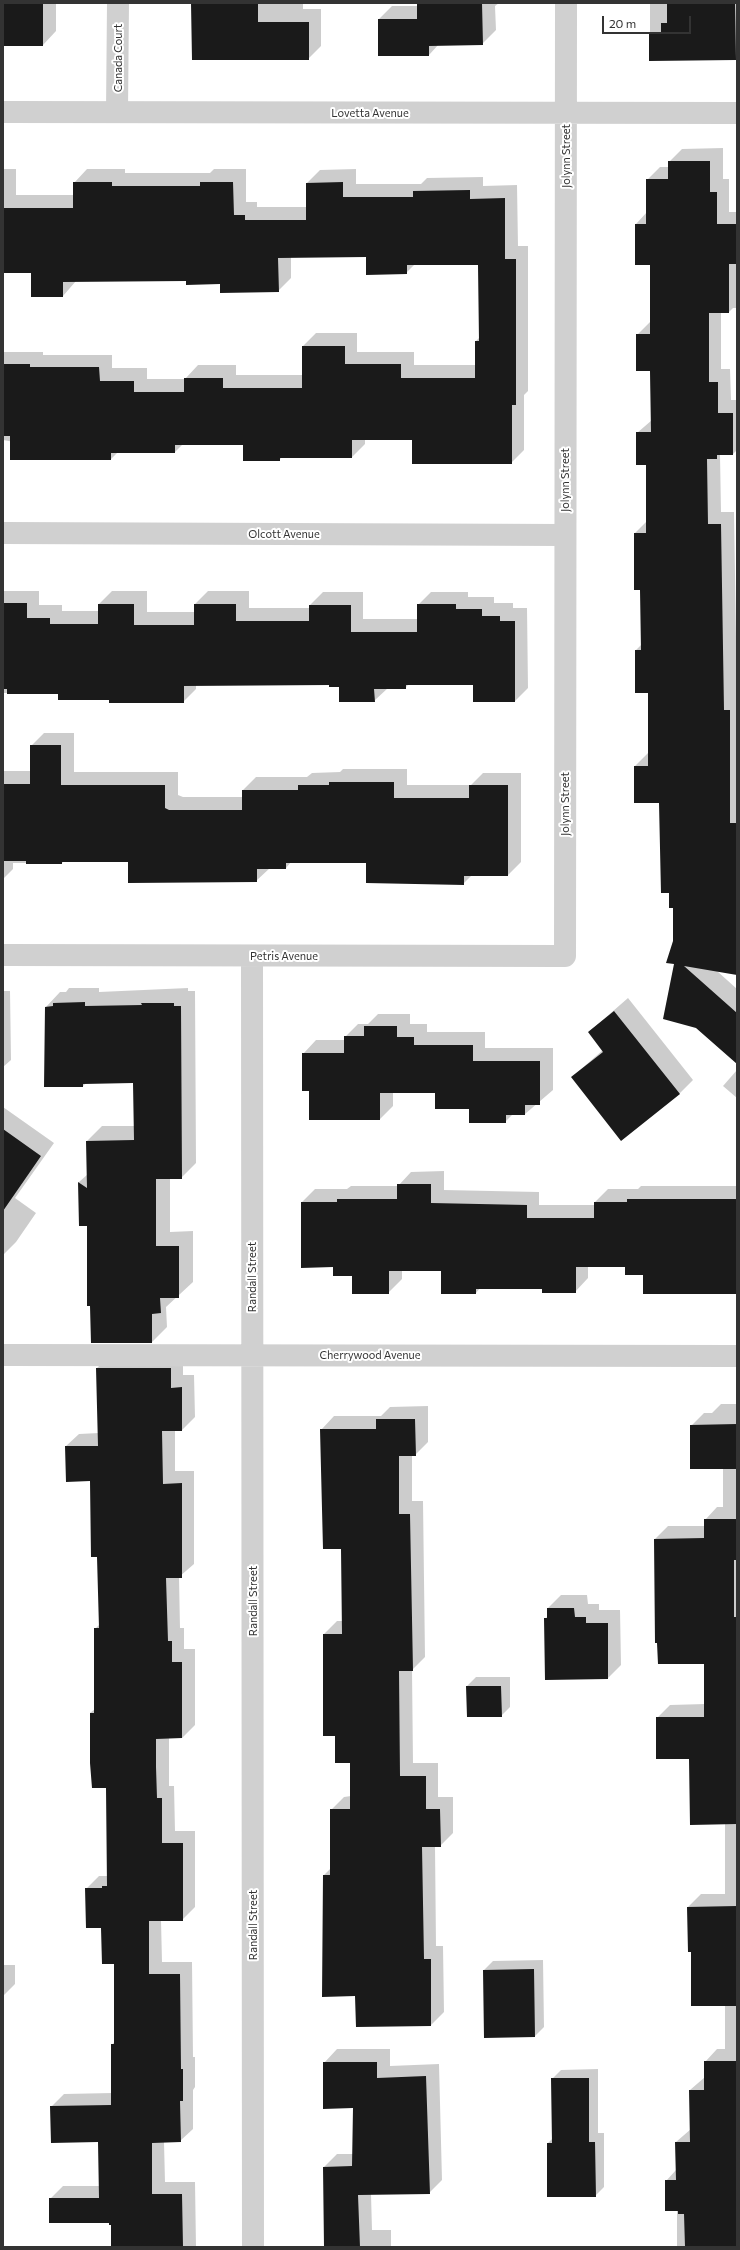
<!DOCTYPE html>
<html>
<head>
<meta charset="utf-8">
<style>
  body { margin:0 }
  #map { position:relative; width:740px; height:2250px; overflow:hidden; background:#fff; font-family:Commissioner,sans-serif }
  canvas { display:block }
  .frame { position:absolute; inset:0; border:4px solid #333; pointer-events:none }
  .scale { position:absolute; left:602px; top:16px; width:89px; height:18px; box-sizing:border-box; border:2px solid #333; border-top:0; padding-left:5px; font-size:12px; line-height:14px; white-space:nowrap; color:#333; -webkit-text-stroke:3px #fff; paint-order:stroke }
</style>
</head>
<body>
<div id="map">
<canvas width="740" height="2250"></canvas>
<div class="frame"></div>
<div class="scale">20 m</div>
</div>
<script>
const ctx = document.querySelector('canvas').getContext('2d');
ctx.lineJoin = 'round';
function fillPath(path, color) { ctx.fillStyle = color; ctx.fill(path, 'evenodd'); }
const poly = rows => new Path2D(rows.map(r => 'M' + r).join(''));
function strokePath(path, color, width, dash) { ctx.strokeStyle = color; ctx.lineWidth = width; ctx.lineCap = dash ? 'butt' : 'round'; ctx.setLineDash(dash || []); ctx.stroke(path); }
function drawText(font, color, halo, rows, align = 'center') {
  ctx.font = font + ' Commissioner,sans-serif'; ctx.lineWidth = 4; ctx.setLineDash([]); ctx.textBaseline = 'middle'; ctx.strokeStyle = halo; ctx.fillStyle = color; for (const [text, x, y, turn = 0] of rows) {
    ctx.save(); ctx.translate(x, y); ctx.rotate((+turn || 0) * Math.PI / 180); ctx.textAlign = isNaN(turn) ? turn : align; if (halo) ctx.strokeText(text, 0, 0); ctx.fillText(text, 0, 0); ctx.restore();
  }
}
fillPath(poly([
  [3,3,56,3,56,31,43,45,3,45],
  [192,3,303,3,303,9,321,9,321,46,308,59],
  [418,3,499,3,495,6,496,30,482,44,439,44,429,55,379,19,392,6,418,6],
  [650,3,737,3,737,58,735,59,650,60],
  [723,148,723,179,729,179,729,212,737,212,737,308,733,308,729,312,721,312,721,369,730,369,731,400,737,400,737,450,733,454,720,455,721,512,734,512,737,698,737,974,717,971,737,989,737,1063,675,963,674,907,670,892,660,802,635,766,648,753,649,692,636,650,642,644,641,589,635,533,647,521,647,464,637,433,652,420,650,370,637,335,651,321,651,264,636,224,647,212,647,180,660,167,669,167,669,162,682,149],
  [3,169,16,169,16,195,74,195,74,183,87,169,125,169,125,173,210,173,214,169,246,169,246,202,257,202,257,207,307,207,307,183,320,170,356,169,356,184,421,184,427,178,483,177,483,186,517,185,518,246,528,246,528,391,524,395,524,450,511,463,413,439,365,439,365,444,352,457,282,457,279,460,244,444,183,444,175,452,118,452,111,459,3,440,3,352,43,352,43,355,112,355,112,368,147,368,147,379,185,379,198,365,236,365,236,375,303,375,303,346,316,333,357,333,357,352,414,352,414,365,476,365,476,341,480,337,479,264,415,264,406,273,367,256,291,257,291,278,278,291,187,280,76,281,63,296,32,272,3,273],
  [3,591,39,591,39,605,62,605,62,611,99,611,99,604,112,591,147,591,147,612,195,612,195,604,208,591,249,591,249,608,310,608,310,605,323,592,363,592,363,619,418,619,418,605,431,592,468,592,468,597,494,597,494,603,513,603,513,608,527,608,528,688,515,701,474,684,409,684,405,688,388,688,374,701,340,686,330,684,196,685,196,689,183,702,59,693,3,693],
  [44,733,74,733,74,772,178,772,178,795,183,797,243,797,243,790,256,777,307,777,312,773,340,772,343,769,407,769,407,785,471,785,483,773,521,773,521,862,508,875,472,875,463,884,367,862,291,862,286,868,270,868,256,881,129,861,64,861,62,863,13,863,13,869,3,879,3,771,31,771,31,746],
  [69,988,99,988,99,992,188,988,188,991,195,991,196,1163,181,1178,170,1178,170,1232,193,1231,193,1282,166,1307,167,1327,152,1342,88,1225,80,1225,79,1182,88,1174,87,1141,102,1126,134,1126,134,1082,86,1083,83,1086,46,1007,60,992,66,992],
  [3,991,10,991,11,1060,3,1067],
  [628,998,693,1080,680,1093,621,1140,572,1077,603,1050,589,1032],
  [378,1014,410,1014,410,1024,427,1024,427,1032,485,1032,485,1048,553,1048,553,1090,525,1114,513,1114,505,1122,436,1092,393,1092,393,1106,380,1119,310,1090,303,1054,316,1040,345,1040,345,1037,358,1024,368,1024],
  [737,1070,737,1098,723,1086],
  [3,1107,54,1143,15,1198,36,1213,16,1242,3,1255],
  [444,1171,444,1190,539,1192,539,1205,595,1205,595,1202,608,1189,638,1189,641,1186,737,1186,737,1293,644,1274,626,1266,588,1266,588,1278,575,1292,543,1288,480,1288,476,1293,442,1270,402,1270,402,1279,388,1293,334,1266,302,1202,315,1189,347,1189,351,1186,398,1186,411,1172],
  [110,1355,183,1355,183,1375,194,1375,195,1417,182,1430,175,1430,175,1471,194,1471,194,1564,179,1577,180,1628,184,1628,184,1649,195,1649,195,1725,182,1738,169,1738,169,1786,174,1786,175,1831,195,1831,195,1907,182,1920,161,1920,162,1962,192,1962,193,2057,195,2057,195,2087,193,2090,193,2129,180,2141,164,2142,165,2182,195,2182,196,2247,112,2247,112,2224,110,2222,50,2199,63,2186,100,2186,99,2141,51,2107,64,2094,112,2093,112,2045,115,2041,115,1963,86,1889,99,1876,107,1876,107,1787,90,1713,95,1709,95,1629,100,1624,98,1556,91,1480,66,1446,79,1434,99,1433,97,1368],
  [721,1404,737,1404,737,2247,677,2247,677,2210,666,2181,676,2170,676,2142,691,2129,690,2090,705,2077,705,2062,717,2049,725,2049,725,2005,688,1907,701,1894,725,1894,725,1823,690,1758,657,1718,670,1705,705,1704,705,1663,655,1539,668,1526,705,1526,705,1520,717,1507,723,1507,723,1468,691,1426,704,1413,712,1413],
  [428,1406,428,1442,415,1455,412,1455,412,1501,423,1501,425,1657,412,1670,413,1763,438,1763,438,1797,453,1797,453,1833,440,1846,435,1846,436,1946,443,1946,444,2012,431,2025,356,1995,324,1875,331,1868,331,1810,344,1797,351,1796,351,1762,336,1735,324,1634,337,1621,343,1621,342,1548,321,1430,334,1416,381,1416,390,1407],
  [561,1595,587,1595,588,1604,599,1604,599,1610,620,1610,621,1665,608,1678,545,1619,548,1616,548,1608],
  [476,1677,510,1677,510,1707,501,1716,467,1686],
  [543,1960,544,2027,535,2036,484,1970,493,1961],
  [3,1965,15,1965,15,1984,3,1996],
  [337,2049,390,2049,390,2066,439,2064,442,2180,429,2193,371,2194,372,2230,391,2230,391,2247,325,2247,324,2167,337,2154,353,2154,354,2107,324,2063],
  [598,2069,598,2133,604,2133,604,2187,595,2196,548,2143,553,2138,552,2079,561,2070]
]), '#0003');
fillPath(poly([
  [3,3,43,3,43,46,3,46],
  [191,3,258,3,258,22,309,22,309,60,192,60],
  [417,3,482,3,483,45,429,46,429,56,378,56,378,19,417,19],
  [667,3,735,3,736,60,649,61,649,32,661,32,661,23,667,23],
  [668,161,710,161,710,192,717,192,717,224,737,224,737,264,729,264,729,313,709,313,709,382,718,382,718,413,733,413,733,455,717,455,717,459,707,459,708,524,721,524,724,710,730,710,730,823,737,823,737,975,684,966,737,1013,737,1064,696,1028,663,1019,674,964,666,963,673,941,673,908,669,908,669,893,661,893,659,803,634,803,634,766,648,766,648,693,635,693,635,650,641,650,640,590,634,590,634,533,646,533,646,465,636,465,636,432,651,432,650,371,636,371,636,334,650,334,650,265,635,265,635,224,646,224,646,179,668,179],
  [73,182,112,182,112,186,200,186,200,182,233,182,234,215,245,215,245,220,306,220,306,183,343,182,343,197,413,197,413,191,470,190,470,199,505,198,505,259,516,259,516,405,512,405,512,464,412,464,412,440,352,440,352,458,280,458,280,461,243,461,243,445,175,445,175,453,111,453,111,460,10,460,10,436,3,436,3,364,30,364,30,367,99,367,100,381,134,381,134,392,184,392,184,378,223,378,223,388,302,388,302,346,345,346,345,364,401,364,401,378,475,378,475,341,479,341,478,265,407,265,407,274,366,275,366,257,278,258,279,292,220,293,220,284,186,285,186,281,63,282,63,297,31,297,31,273,3,273,3,208,73,208],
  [3,603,27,603,27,618,50,618,50,624,98,624,98,604,134,604,134,625,194,625,194,604,236,604,236,621,309,621,309,605,351,605,351,632,417,632,417,604,456,604,456,609,482,609,482,616,500,616,500,621,515,621,515,702,473,702,473,685,406,685,406,689,374,689,375,702,339,702,339,687,329,687,329,685,184,686,184,703,109,703,109,700,58,700,58,694,7,694,7,689,3,689],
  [30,745,61,745,61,785,165,785,165,808,169,810,242,810,242,790,298,790,298,785,329,785,329,782,394,782,394,798,469,798,469,785,508,785,508,876,464,876,464,885,366,883,366,863,286,863,286,869,257,869,257,882,128,883,128,862,62,862,62,864,26,864,26,861,3,861,3,784,30,784],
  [85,1002,85,1006,142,1005,141,1003,174,1003,174,1006,181,1006,182,1179,156,1179,156,1246,179,1246,179,1298,160,1298,161,1313,152,1314,152,1343,91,1343,90,1306,87,1306,87,1226,79,1226,78,1182,87,1188,86,1141,134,1140,133,1083,83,1084,83,1087,44,1087,45,1007,53,1006,53,1003],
  [614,1011,680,1094,621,1141,571,1077,603,1052,588,1032],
  [364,1026,397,1026,397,1037,414,1037,414,1045,473,1045,473,1061,540,1061,540,1105,525,1105,525,1115,506,1115,506,1123,469,1123,469,1109,435,1109,435,1093,380,1093,380,1120,309,1120,309,1091,302,1091,302,1053,344,1053,344,1036,364,1036],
  [3,1129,41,1156,3,1211],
  [397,1184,431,1184,431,1203,527,1205,527,1218,594,1218,594,1202,627,1202,627,1199,737,1199,737,1294,643,1294,643,1275,625,1275,625,1267,576,1267,576,1293,542,1293,542,1289,476,1289,476,1294,441,1294,441,1271,389,1271,389,1294,352,1294,352,1276,333,1276,333,1267,301,1268,301,1202,337,1202,337,1199,397,1199],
  [96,1368,171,1368,171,1388,182,1387,182,1431,162,1431,163,1484,182,1483,182,1578,166,1578,168,1641,172,1641,172,1662,182,1662,182,1738,156,1739,156,1767,157,1798,162,1798,162,1843,183,1843,183,1921,149,1921,149,1974,180,1974,181,2069,183,2069,183,2101,180,2101,181,2142,152,2143,152,2194,182,2194,183,2247,111,2247,111,2225,109,2225,109,2223,49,2223,49,2198,99,2198,98,2142,51,2143,50,2106,111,2105,111,2044,114,2044,114,1964,102,1964,101,1928,86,1928,85,1888,102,1888,102,1886,107,1886,106,1788,92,1788,90,1763,90,1713,94,1713,94,1628,99,1628,97,1557,91,1557,90,1481,66,1482,65,1446,98,1446],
  [376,1419,415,1419,416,1456,399,1456,399,1514,410,1514,413,1671,399,1671,400,1776,426,1776,426,1809,440,1809,441,1847,422,1847,424,1959,431,1959,431,2026,356,2027,355,1996,322,1997,323,1875,330,1875,330,1809,350,1809,350,1763,335,1763,335,1736,323,1736,323,1634,342,1634,341,1549,323,1549,320,1429,376,1429],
  [737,1424,737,1469,690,1469,690,1425],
  [704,1519,737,1519,737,1560,734,1560,734,1617,737,1617,737,1824,690,1825,689,1759,656,1759,656,1717,704,1717,704,1664,658,1664,657,1643,655,1643,654,1539,704,1538],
  [547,1608,574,1608,575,1617,586,1617,586,1623,608,1623,608,1679,545,1680,544,1618,547,1618],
  [466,1686,501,1686,502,1717,467,1717],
  [737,1906,737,2006,691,2006,691,1952,688,1952,687,1907],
  [534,1969,535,2037,484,2038,483,1970],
  [704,2061,737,2061,737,2247,685,2247,684,2214,678,2214,678,2211,665,2211,665,2180,676,2180,675,2142,690,2142,689,2090,704,2090],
  [323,2062,377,2062,377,2078,426,2076,430,2194,358,2195,360,2247,324,2247,323,2167,352,2166,353,2108,323,2109],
  [551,2078,589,2078,589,2142,595,2142,596,2197,547,2197,547,2143,552,2143]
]), '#1a1a1a');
strokePath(poly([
  [3,112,737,113],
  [117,112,118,3],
  [3,533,565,535],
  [3,955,565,956,566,3],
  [252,956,253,2247],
  [3,1355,737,1356]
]), '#d0d0d0', 22);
drawText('11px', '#333', '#fff', [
  ["Canada Court",118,58,-90],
  ["Lovetta Avenue",370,113],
  ["Jolynn Street",566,156,-90],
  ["Jolynn Street",565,480,-90],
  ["Olcott Avenue",284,534],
  ["Jolynn Street",565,804,-90],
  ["Petris Avenue",284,956],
  ["Randall Street",252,1277,-90],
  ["Cherrywood Avenue",370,1355],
  ["Randall Street",253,1601,-90],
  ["Randall Street",253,1925,-90]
]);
</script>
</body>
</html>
